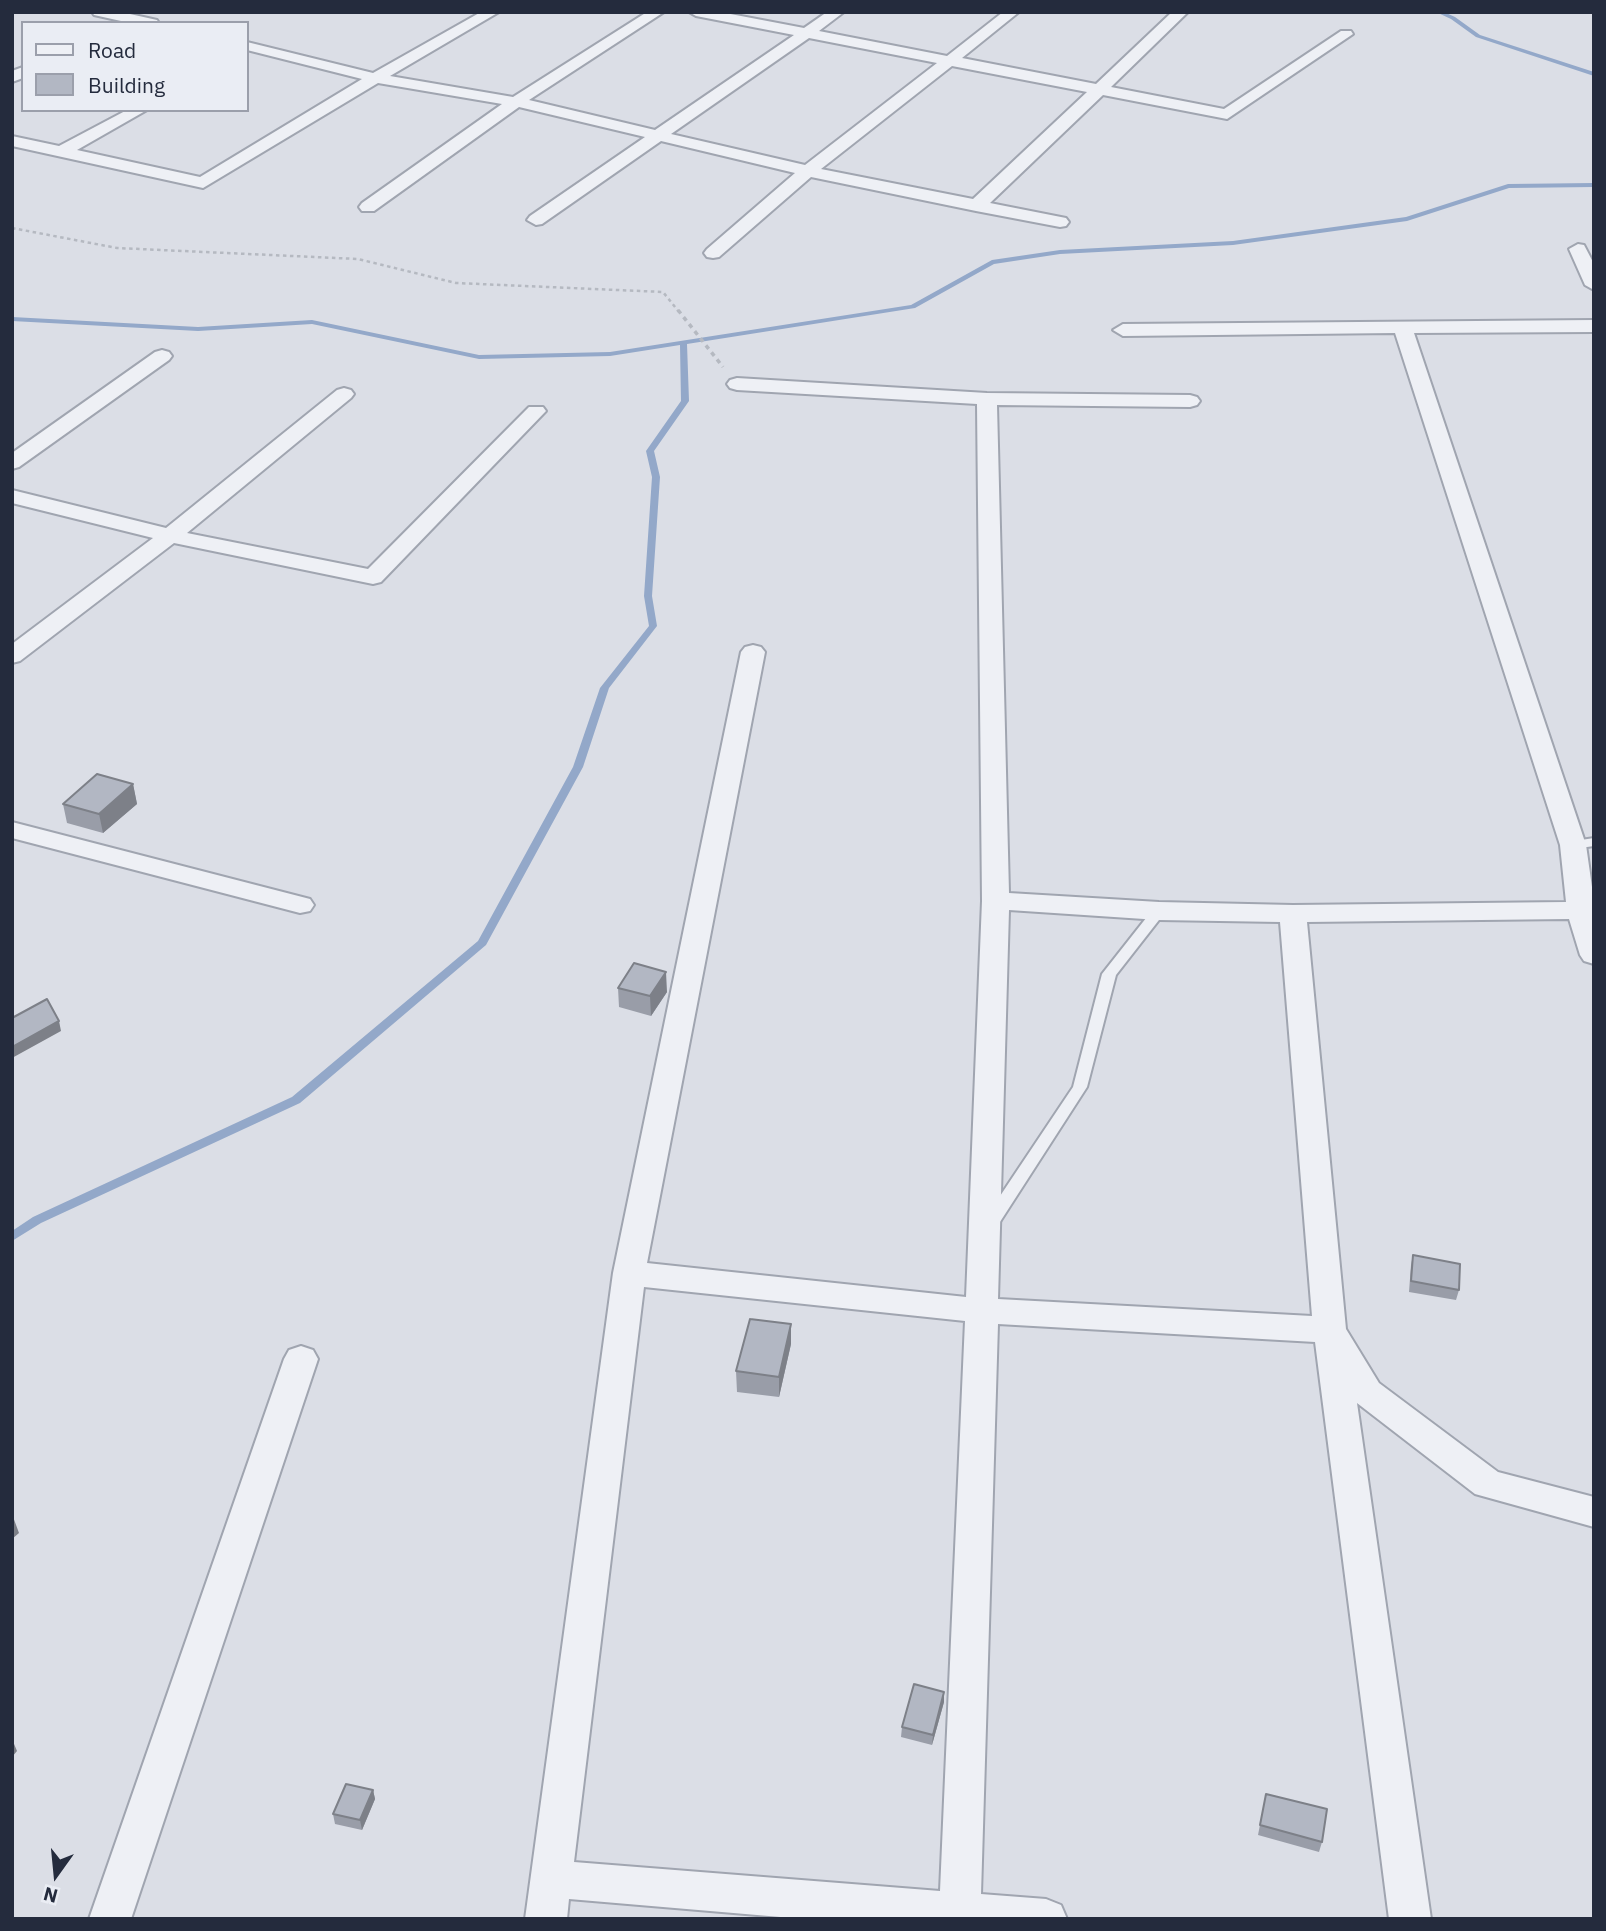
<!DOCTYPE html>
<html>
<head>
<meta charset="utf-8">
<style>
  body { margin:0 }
  #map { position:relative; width:1606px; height:1931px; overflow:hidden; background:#dbdee6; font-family:"IBM Plex Sans",sans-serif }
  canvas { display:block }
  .frame { position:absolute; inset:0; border:14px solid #242b3d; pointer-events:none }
  .legend { position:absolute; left:21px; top:21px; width:228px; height:91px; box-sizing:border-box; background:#eaedf4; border:2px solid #9b9fab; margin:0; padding:9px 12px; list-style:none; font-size:21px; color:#242b3d }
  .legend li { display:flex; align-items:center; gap:14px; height:35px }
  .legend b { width:35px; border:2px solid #9b9fab }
  .north { position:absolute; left:21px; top:1840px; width:70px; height:70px; -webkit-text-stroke:5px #eaedf4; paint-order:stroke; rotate:195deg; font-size:19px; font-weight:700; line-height:28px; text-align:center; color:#242b3d }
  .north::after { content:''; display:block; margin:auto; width:24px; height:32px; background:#242b3d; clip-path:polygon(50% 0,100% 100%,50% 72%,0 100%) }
</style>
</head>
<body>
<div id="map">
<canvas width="1606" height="1931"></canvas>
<div class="frame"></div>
<ul class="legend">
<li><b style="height:9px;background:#eef0f5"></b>Road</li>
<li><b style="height:19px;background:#b2b7c3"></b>Building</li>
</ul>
<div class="north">N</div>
</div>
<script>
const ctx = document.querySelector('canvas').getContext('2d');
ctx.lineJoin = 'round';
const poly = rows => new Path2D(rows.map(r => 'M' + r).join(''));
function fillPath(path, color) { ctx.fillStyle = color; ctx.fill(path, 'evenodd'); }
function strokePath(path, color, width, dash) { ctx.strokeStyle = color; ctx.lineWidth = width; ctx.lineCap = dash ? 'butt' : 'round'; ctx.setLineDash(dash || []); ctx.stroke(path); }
fillPath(poly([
  [1436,12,1444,12,1455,17,1480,35,1594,72,1594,76,1476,37,1451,19,1436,12],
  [1594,183,1594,187,1509,188,1407,221,1233,245,1060,254,994,264,915,308,687,344,689,401,654,451,660,477,652,596,657,626,609,688,583,767,486,945,300,1103,41,1223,12,1241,12,1231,33,1217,292,1097,478,941,573,767,600,688,649,626,644,596,652,477,646,451,681,401,680,345,610,356,479,359,312,324,198,331,12,321,12,317,198,327,312,320,479,355,610,352,911,305,992,260,1060,250,1233,241,1406,217,1508,184,1594,183]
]), '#93a8c9');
const lane = poly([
  [1594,838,1594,846,1573,849,1566,845,1568,842,1594,838],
  [1159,907,1166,911,1116,975,1087,1087,998,1225,986,1225,984,1221,986,1217,1073,1087,1102,974,1154,908,1159,907]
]);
const street = poly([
  [92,12,121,12,157,20,159,23,130,23,94,15,92,12],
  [481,12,499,12,390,76,513,97,647,12,664,12,529,100,655,130,794,35,696,16,689,12,720,12,804,28,827,12,844,12,819,31,947,56,1003,12,1019,12,962,58,1096,84,1172,12,1188,12,1111,87,1224,109,1341,31,1351,31,1353,34,1227,119,1103,95,990,203,1066,218,1069,222,1066,226,1060,227,976,211,811,177,719,257,713,258,707,257,704,253,707,249,795,173,661,141,542,224,536,225,527,220,530,216,645,137,519,107,374,211,362,211,359,207,362,203,502,104,378,83,203,188,12,146,12,136,59,146,127,110,147,110,77,150,200,177,362,79,247,50,247,42,373,73,481,12],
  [809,38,937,63,805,165,671,134,809,38],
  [952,66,1087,92,973,199,821,169,952,66],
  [23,67,23,78,12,82,12,71,23,67],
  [1578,244,1584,245,1594,264,1594,290,1585,285,1569,249,1578,244],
  [1594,320,1594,332,1414,333,1586,845,1594,901,1594,964,1584,961,1580,955,1569,919,1307,922,1346,1329,1379,1383,1498,1472,1594,1497,1594,1527,1475,1494,1357,1403,1431,1919,1389,1919,1315,1342,998,1324,981,1894,1046,1899,1061,1905,1067,1919,804,1919,569,1899,567,1919,525,1919,613,1273,741,652,745,647,753,645,761,647,765,652,647,1263,966,1297,982,901,977,404,737,390,730,388,727,384,730,380,737,378,987,393,1190,395,1197,397,1200,401,1197,405,1190,407,997,405,1009,893,1159,902,1293,905,1566,902,1560,845,1395,333,1123,336,1113,330,1123,324,1594,320],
  [1009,910,1159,920,1280,922,1312,1316,998,1299,1009,910],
  [644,1287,965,1321,940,1891,574,1862,644,1287],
  [162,350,169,352,172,356,169,360,19,467,12,469,12,453,155,352,162,350],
  [344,388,351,390,354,394,351,398,187,533,368,569,529,407,543,407,546,411,381,582,373,584,174,543,20,661,12,663,12,644,153,538,12,503,12,490,166,528,337,390,344,388],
  [12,822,310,899,314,905,310,911,300,913,12,838,12,822],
  [301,1346,313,1350,318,1359,131,1919,89,1919,284,1359,289,1350,301,1346]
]);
strokePath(lane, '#a0a5b0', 4);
strokePath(street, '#a0a5b0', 4);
strokePath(poly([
  [12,228,117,248,358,259,456,283,663,292,679,312]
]), '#b5b9c1', 2.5, [3.5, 3.5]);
strokePath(poly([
  [678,310,723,367]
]), '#b5b9c1', 3.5, [4.5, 4.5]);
fillPath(lane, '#eef0f5');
fillPath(street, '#eef0f5');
fillPath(poly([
  [133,784,137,804,103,833,67,823,63,804],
  [618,988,667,992,651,1016,619,1007],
  [1413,1255,1459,1290,1456,1300,1409,1292,1411,1265],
  [791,1344,779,1397,737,1392,736,1371],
  [944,1692,944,1702,932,1745,901,1737,902,1727],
  [373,1790,375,1799,362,1830,335,1824,333,1814],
  [1266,1794,1322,1842,1319,1852,1258,1835]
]), '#999da8');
fillPath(poly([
  [133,784,137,804,103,833,99,814],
  [666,972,667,992,651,1016,650,996],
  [59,1021,61,1031,12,1058,12,1047],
  [791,1324,791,1344,779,1397,779,1377],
  [12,1514,19,1533,12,1539],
  [944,1692,944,1702,932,1745,933,1735],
  [12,1739,17,1751,12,1757],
  [373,1790,375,1799,362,1830,360,1820]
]), '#7d8088');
const building = poly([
  [97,774,133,784,99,814,63,804,97,774],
  [634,963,666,972,650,996,618,988,634,963],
  [47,999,59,1021,12,1047,12,1018,47,999],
  [1413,1255,1460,1264,1459,1290,1411,1281,1413,1255],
  [750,1319,791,1324,779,1377,736,1371,750,1319],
  [914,1684,944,1692,933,1735,902,1727,914,1684],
  [346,1784,373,1790,360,1820,333,1814,346,1784],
  [1266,1794,1327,1809,1322,1842,1260,1825,1266,1794]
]);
fillPath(building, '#b2b7c3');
strokePath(building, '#7d8088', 2);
</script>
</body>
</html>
